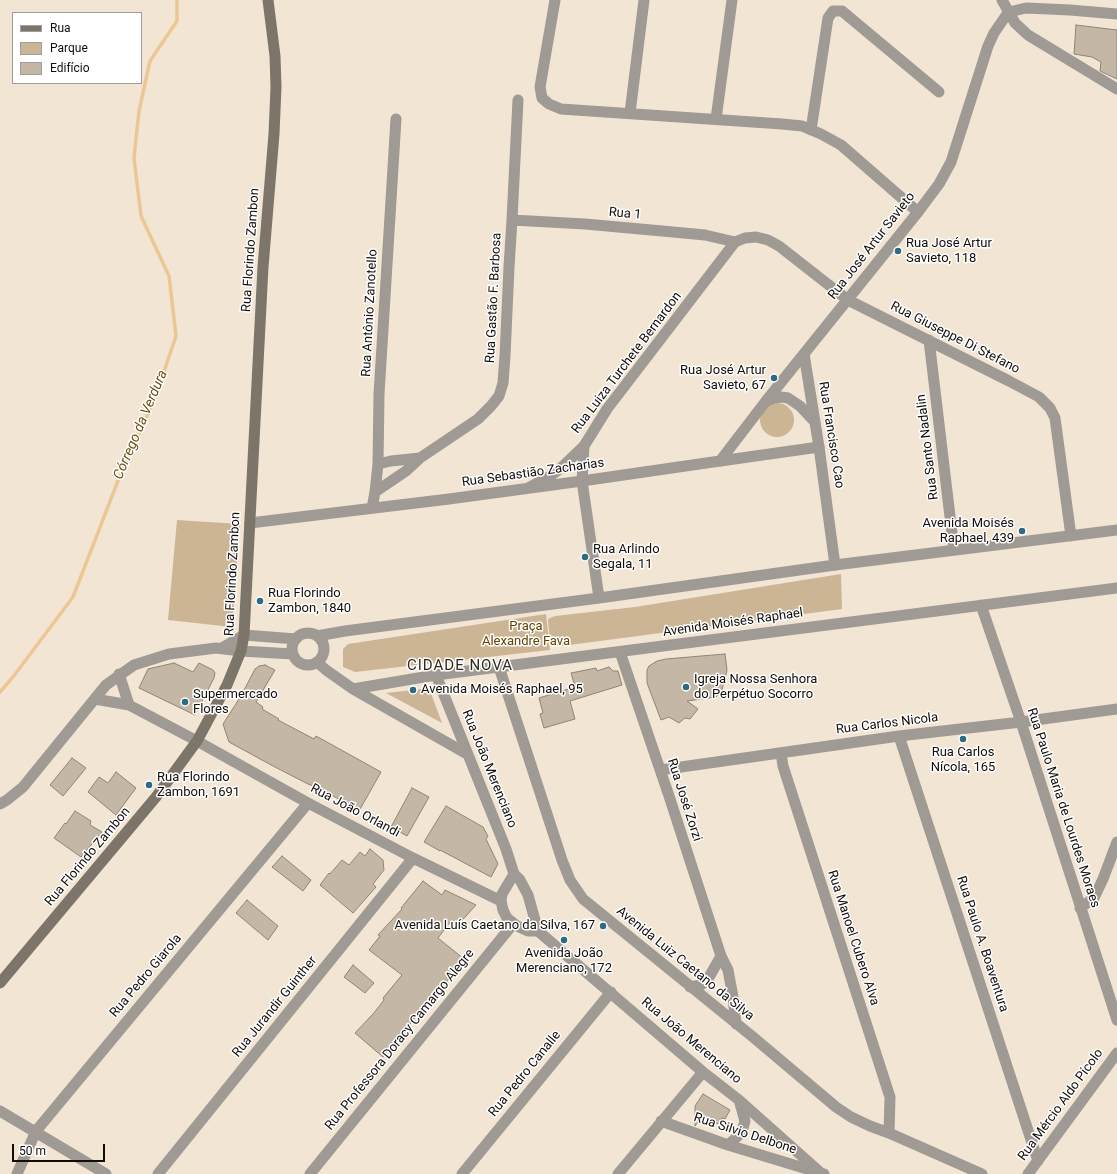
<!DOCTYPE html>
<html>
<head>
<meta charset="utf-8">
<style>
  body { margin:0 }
  #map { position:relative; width:1117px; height:1174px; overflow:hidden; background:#f2e5d4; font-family:Roboto,sans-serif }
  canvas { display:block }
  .legend { position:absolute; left:12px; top:12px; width:130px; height:72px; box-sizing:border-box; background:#fff; border:1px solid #a09e9c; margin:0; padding:5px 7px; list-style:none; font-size:12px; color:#120d08 }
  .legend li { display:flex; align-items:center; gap:8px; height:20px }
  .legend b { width:20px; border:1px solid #a09e9c }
  .scale { position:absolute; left:12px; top:1144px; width:93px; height:18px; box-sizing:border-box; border:2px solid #120d08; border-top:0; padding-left:5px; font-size:12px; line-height:14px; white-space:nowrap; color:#120d08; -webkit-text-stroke:3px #fff; paint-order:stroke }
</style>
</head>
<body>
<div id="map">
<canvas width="1117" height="1174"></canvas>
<ul class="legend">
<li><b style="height:5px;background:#7d756a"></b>Rua</li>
<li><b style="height:11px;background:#ccb595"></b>Parque</li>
<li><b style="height:11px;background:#c4b7a6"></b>Edifício</li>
</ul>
<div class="scale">50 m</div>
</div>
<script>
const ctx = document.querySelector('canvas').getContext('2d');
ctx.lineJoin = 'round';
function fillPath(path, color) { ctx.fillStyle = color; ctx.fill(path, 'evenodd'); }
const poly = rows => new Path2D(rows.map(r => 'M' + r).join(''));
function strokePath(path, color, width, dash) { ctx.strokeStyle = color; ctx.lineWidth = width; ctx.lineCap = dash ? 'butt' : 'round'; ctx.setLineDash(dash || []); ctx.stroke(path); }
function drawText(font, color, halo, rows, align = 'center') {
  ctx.font = font + ' Roboto,sans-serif'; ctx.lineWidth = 3; ctx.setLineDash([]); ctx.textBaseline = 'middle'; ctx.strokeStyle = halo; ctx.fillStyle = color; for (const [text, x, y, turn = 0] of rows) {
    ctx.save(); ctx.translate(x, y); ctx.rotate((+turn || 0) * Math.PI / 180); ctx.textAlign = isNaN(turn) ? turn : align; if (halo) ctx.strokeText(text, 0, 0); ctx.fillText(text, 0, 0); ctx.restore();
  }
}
fillPath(poly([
  '760 420a17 17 0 1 1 34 0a17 17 0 1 1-34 0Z',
  [177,520,240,524,232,627,168,620],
  [841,574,842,609,562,646,550,645,548,619,555,616,635,607],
  [546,614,550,650,355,672,343,667,343,649,348,644],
  [429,688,442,723,386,693,413,690]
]), '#ccb595');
strokePath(poly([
  [0,692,13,677,73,597,121,473,155,398,176,336,169,276,141,216,134,158,139,111,150,61,177,21,177,0]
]), '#ecc793', 3.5);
const building = poly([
  [1076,25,1117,30,1117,79,1100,71,1101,62,1092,57,1074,54,1076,25],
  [725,654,727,670,722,690,716,697,687,701,698,709,690,719,685,718,679,723,669,717,661,720,647,683,647,670,649,666,657,661,666,659,725,654],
  [174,663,193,672,199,663,213,670,215,673,214,678,195,715,139,688,148,669,174,663],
  [265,665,275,670,256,702,263,707,262,709,279,719,278,720,314,739,316,736,381,772,359,811,323,790,308,784,273,766,229,742,223,724,241,696,255,669,259,666,265,665],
  [609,667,613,671,618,671,622,685,570,701,575,719,544,728,540,714,543,713,539,698,575,687,571,673,596,668,597,671,609,667],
  [72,758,86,768,63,796,50,785,72,758],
  [116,772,136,788,116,815,88,792,99,777,108,783,116,772],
  [412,788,429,797,407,836,391,827,412,788],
  [446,806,483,827,488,836,486,839,498,864,491,877,440,850,440,851,424,842,446,806],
  [75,811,91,821,90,825,102,832,81,857,54,838,65,823,66,824,75,811],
  [370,849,383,860,384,870,373,884,376,887,353,913,320,885,329,873,330,874,342,860,349,865,360,852,365,856,370,849],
  [282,856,311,880,303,891,272,867,282,856],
  [423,881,442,895,445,890,476,905,456,927,450,922,438,938,464,959,450,974,452,975,443,986,441,985,415,1017,415,1018,405,1030,409,1034,399,1046,394,1042,383,1057,355,1033,373,1014,384,1000,383,998,402,975,369,950,380,936,378,935,402,909,401,908,423,881],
  [247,900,278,926,268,940,236,913,247,900],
  [353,965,374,983,365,993,344,977,353,965],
  [703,1094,730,1110,725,1119,722,1118,718,1124,702,1116,695,1126,695,1106,703,1094]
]);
fillPath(building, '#c4b7a6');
strokePath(building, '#8f8474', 1);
strokePath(poly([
  [555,0,540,87,542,98,549,104,561,109,782,124,802,126,821,134,841,145,918,212],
  [1002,0,1015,23,1028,35,1117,89],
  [630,113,644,0],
  [716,119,732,0],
  [811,130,828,18,833,11,842,11,939,92],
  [512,220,585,224,673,232,705,235,735,242],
  [929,340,954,550],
  [720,461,819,447],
  [378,464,391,461,420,458],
  [528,488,550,476,561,468,584,446,607,409,735,242,745,238,756,237,768,240,779,246,848,300,1009,381,1039,397,1050,408,1055,418,1071,536],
  [375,492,406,471,420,458,478,419,491,406,499,396,503,383,505,356,509,267,512,220,518,100],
  [372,508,375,492,378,464,379,394,396,119],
  [250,523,449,499,582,481,584,446],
  [835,565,1117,530],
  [981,605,1021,722,1117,1020],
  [222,648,244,635],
  [620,652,669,796,721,956,728,970,733,997,736,1024],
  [317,662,326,670,353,689,467,754],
  [499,667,562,860,570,880,583,899,753,1037,836,1107,851,1117,870,1126,889,1133,982,1174],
  [119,674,129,705],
  [436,675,506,849,514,874,520,880,528,895,538,931,703,1072,739,1100,821,1173,824,1174],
  [353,689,436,675,1117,588],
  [95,699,129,705,197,741,308,803,413,858,501,901],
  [899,736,1038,1161],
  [781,753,783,766,890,1097,889,1133],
  [660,770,899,736,1021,722,1117,709],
  [0,804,7,800,23,787,106,685,134,665,169,654,216,648,241,651],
  [514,874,502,894,501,901,503,910,507,918,517,926,528,931,538,931],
  [1080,908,1094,898,1103,879,1117,842],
  [690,987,701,985,708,979,721,956],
  [0,1111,106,1174],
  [661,1121,728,1145,817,1172],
  [728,1145,738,1136,743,1128,745,1121,739,1100],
  [17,1174,36,1131,308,803],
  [158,1174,413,858],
  [310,1174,513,924],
  [462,1174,611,992],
  [618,1174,703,1072],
  [1028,1174,1117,1053]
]), '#9f9a93', 11);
strokePath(poly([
  [766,401,774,398,781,397,788,398,800,406,815,422],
  [599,598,582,481,720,461,766,401,918,212,939,184,951,162,988,46,994,33,1005,17,1009,12,1026,8,1070,10,1117,14],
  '292 649a16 16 0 1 1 32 0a16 16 0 1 1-32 0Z',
  [244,635,296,639],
  [317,636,345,631,599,598,835,565,819,447,804,354],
  [241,651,293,654]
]), '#9f9a93', 11);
strokePath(poly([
  [0,983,156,797,197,741,227,685,241,651,244,635,263,267,274,134,276,87,275,56,268,0]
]), '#7d756a', 11);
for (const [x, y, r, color] of [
  [898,251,4,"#2e6b82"],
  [774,378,4,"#2e6b82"],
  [1022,531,4,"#2e6b82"],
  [585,557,4,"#2e6b82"],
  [260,601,4,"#2e6b82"],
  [686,687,4,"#2e6b82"],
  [413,690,4,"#2e6b82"],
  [185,702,4,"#2e6b82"],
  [963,739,4,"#2e6b82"],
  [149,785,4,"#2e6b82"],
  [603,926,4,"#2e6b82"],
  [564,940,4,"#2e6b82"]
]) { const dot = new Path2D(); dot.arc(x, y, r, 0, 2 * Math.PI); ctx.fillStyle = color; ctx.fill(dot); strokePath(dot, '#fff', 1.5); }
drawText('13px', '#120d08', '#fff', [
  ["Rua 1",625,214,5],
  ["Rua José Artur Savieto",872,246,-52],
  ["Rua Florindo Zambon",251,250,-86],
  ["Rua Gastão F. Barbosa",494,298,-87],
  ["Rua Antônio Zanotello",370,313,-87],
  ["Rua Giuseppe Di Stefano",955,338,27],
  ["Rua Luiza Turchete Bernardon",627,363,-53],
  ["Rua Francisco Cao",831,435,81],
  ["Rua Santo Nadalin",928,447,-97],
  ["Rua Sebastião Zacharias",533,473,-8],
  ["Rua Florindo Zambon",233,574,-87],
  ["Avenida Moisés Raphael",733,623,-8],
  ["Rua Carlos Nicola",887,724,-7],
  ["Rua João Merenciano",489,769,68],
  ["Rua José Zorzi",684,800,72],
  ["Rua Paulo Maria de Lourdes Moraes",1063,808,72],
  ["Rua João Orlandi",355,811,28],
  ["Rua Florindo Zambon",88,857,-50],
  ["Rua Manoel Cubero Alva",853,938,72],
  ["Rua Paulo A. Boaventura",982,944,72],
  ["Avenida Luiz Caetano da Silva",685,964,39],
  ["Rua Pedro Giarola",146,976,-50],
  ["Rua Jurandir Guinther",275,1007,-51],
  ["Rua Professora Doracy Camargo Alegre",400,1040,-51],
  ["Rua João Merenciano",691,1041,40],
  ["Rua Pedro Canalle",525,1074,-51],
  ["Rua Mércio Aldo Pícolo",1061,1105,-54],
  ["Rua Silvio Delbone",745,1134,18]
]);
drawText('13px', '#120d08', '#fff', [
  ["Rua José Artur",906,244],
  ["Savieto, 118",906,259],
  ["Rua José Artur",766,371,"right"],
  ["Savieto, 67",766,386,"right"],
  ["Avenida Moisés",1014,524,"right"],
  ["Raphael, 439",1014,539,"right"],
  ["Rua Arlindo",593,550],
  ["Segala, 11",593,565],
  ["Rua Florindo",268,594],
  ["Zambon, 1840",268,609],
  ["Igreja Nossa Senhora",694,680],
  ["do Perpétuo Socorro",694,695],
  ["Avenida Moisés Raphael, 95",421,690],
  ["Supermercado",193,695],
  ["Flores",193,710],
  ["Rua Carlos",963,753,"center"],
  ["Nícola, 165",963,768,"center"],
  ["Rua Florindo",157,778],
  ["Zambon, 1691",157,793],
  ["Avenida Luís Caetano da Silva, 167",595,926,"right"],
  ["Avenida João",564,954,"center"],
  ["Merenciano, 172",564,969,"center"]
], 'left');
drawText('13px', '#654200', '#fff', [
  ["Praça",526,627],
  ["Alexandre Fava",526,642]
]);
drawText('italic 14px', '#6f4c0d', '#fff', [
  ["Córrego da Verdura",141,425,-67]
]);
ctx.letterSpacing = '1px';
drawText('15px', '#32281a', '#fff', [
  ["CIDADE NOVA",460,666]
]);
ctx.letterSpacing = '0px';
</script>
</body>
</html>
